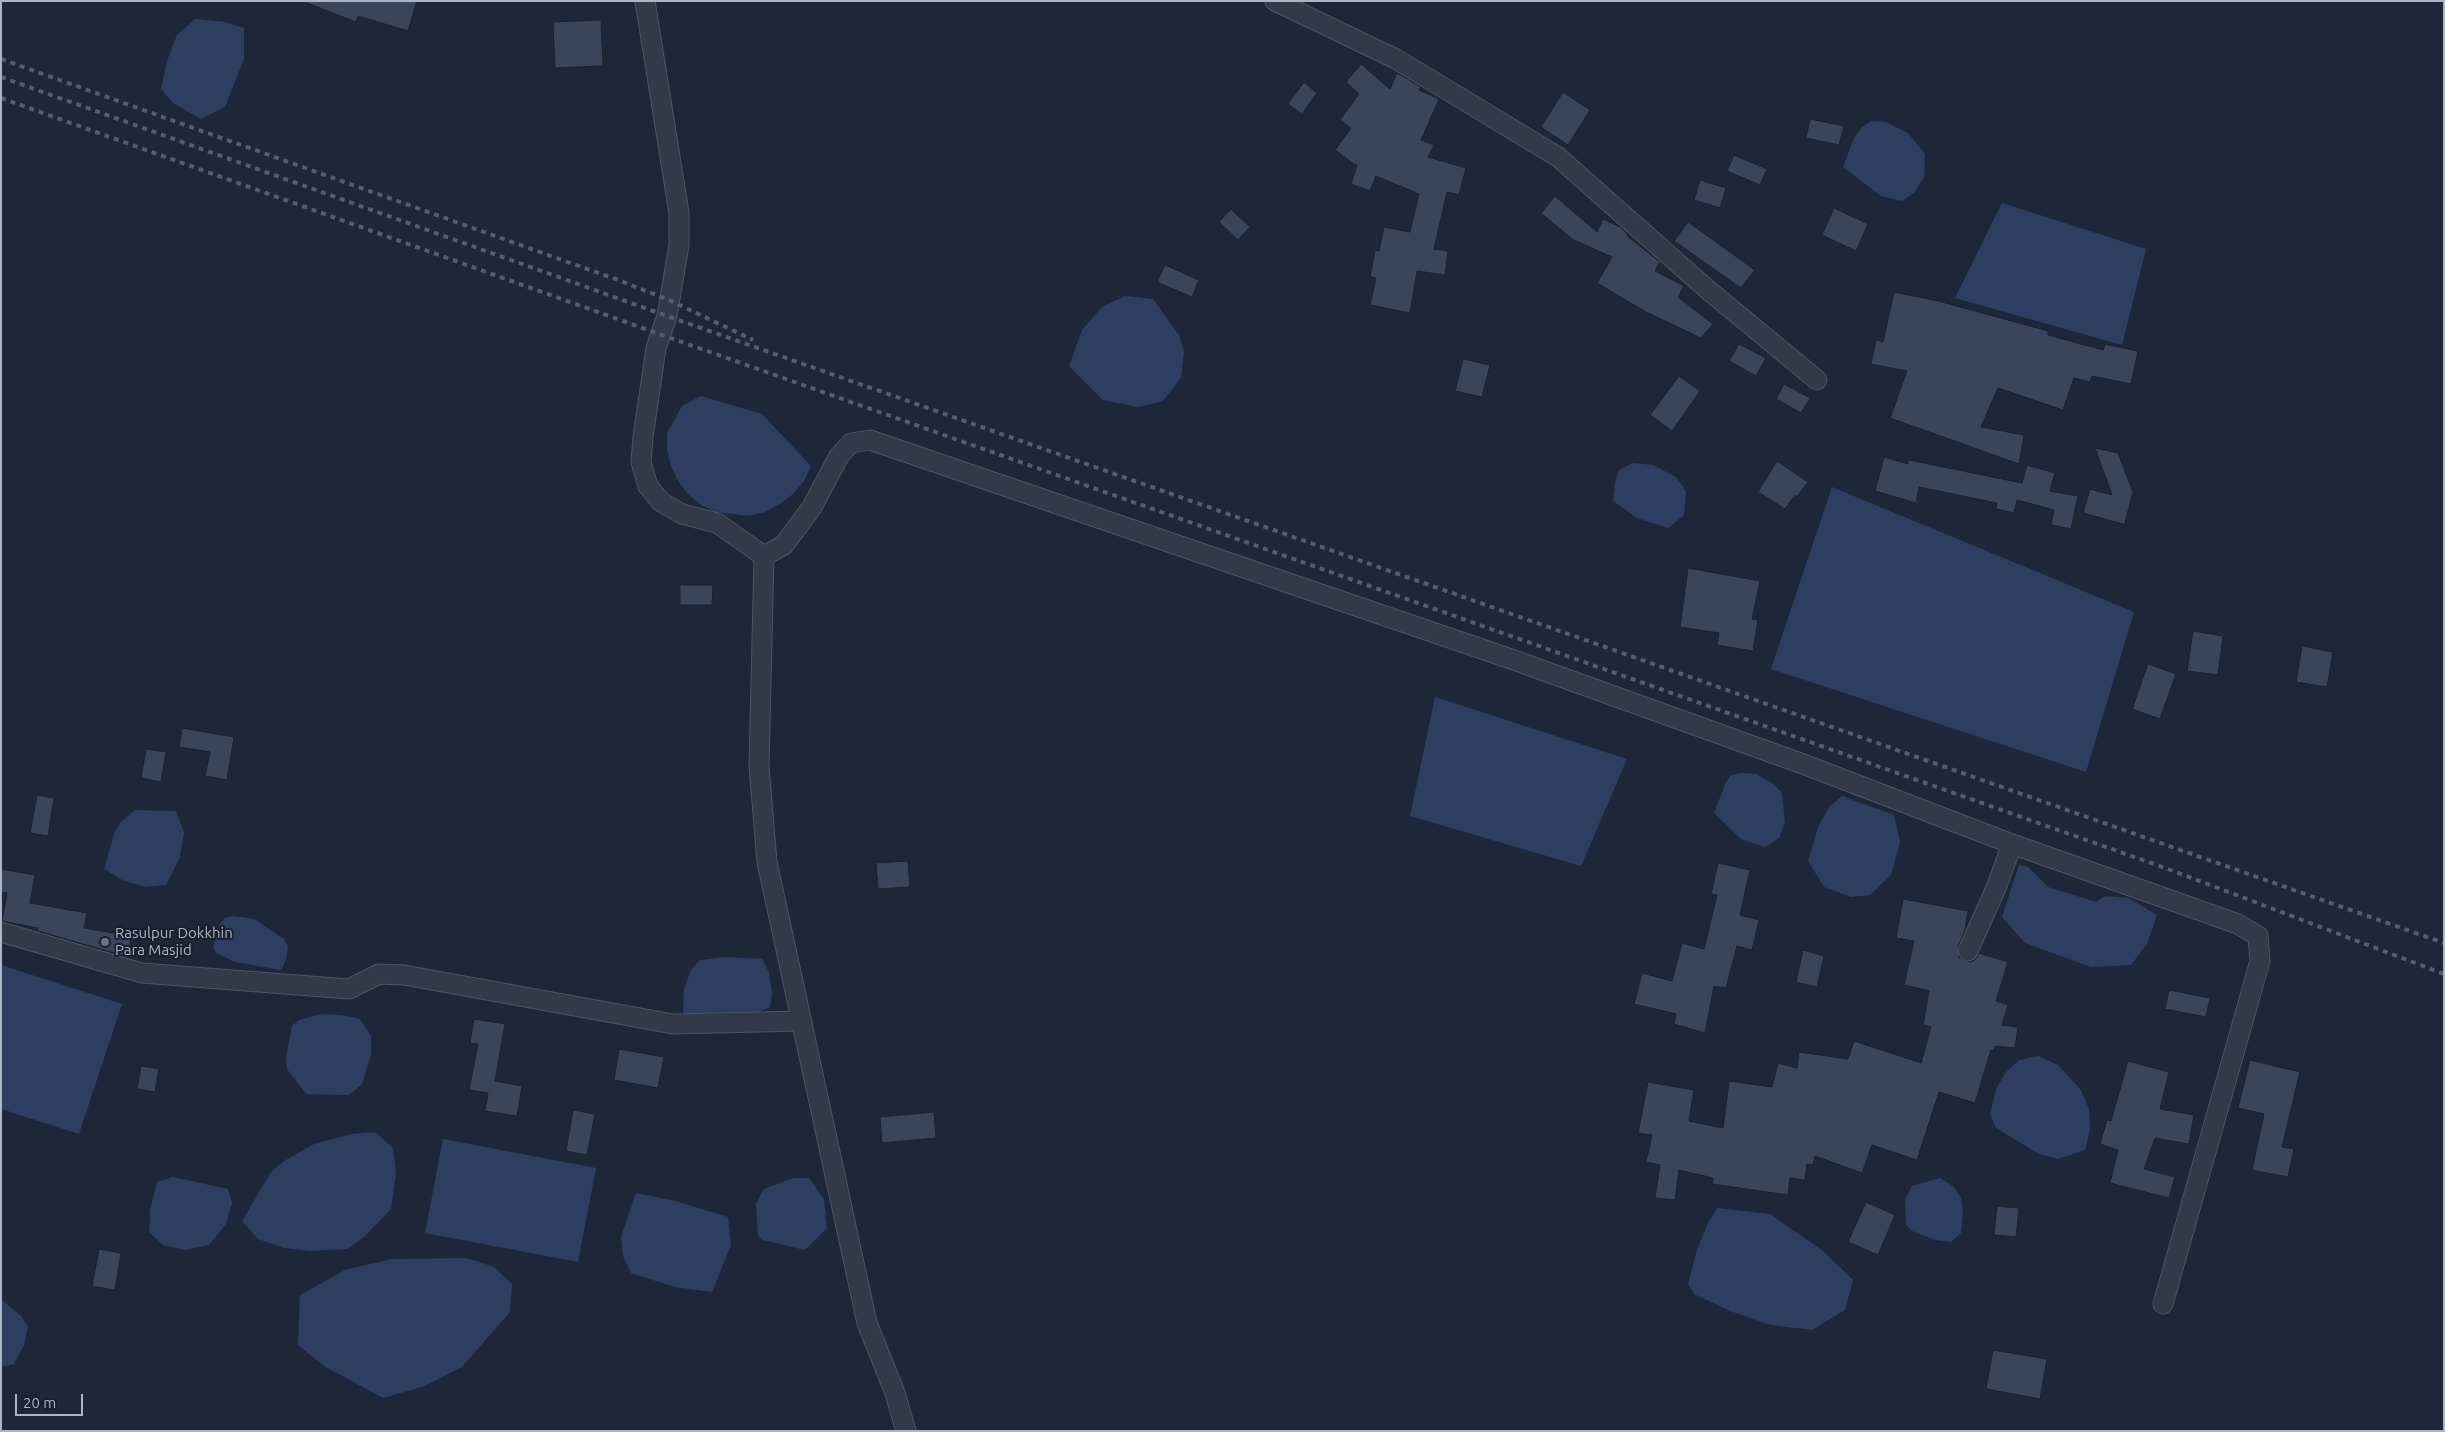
<!DOCTYPE html>
<html>
<head>
<meta charset="utf-8">
<style>
  body { margin:0 }
  #map { position:relative; width:2445px; height:1432px; overflow:hidden; background:#1e273a; font-family:Ubuntu,sans-serif }
  canvas { display:block }
  .frame { position:absolute; inset:0; border:2px solid #acb4c7; pointer-events:none }
  .scale { position:absolute; left:15px; top:1394px; width:68px; height:22px; box-sizing:border-box; border:2px solid #acb4c7; border-top:0; padding-left:6px; font-size:15px; line-height:18px; white-space:nowrap; color:#acb4c7; -webkit-text-stroke:4px #181f2f; paint-order:stroke }
</style>
</head>
<body>
<div id="map">
<canvas width="2445" height="1432"></canvas>
<div class="frame"></div>
<div class="scale">20 m</div>
</div>
<script>
const ctx = document.querySelector('canvas').getContext('2d');
ctx.lineJoin = 'round';
function fillPath(path, color) { ctx.fillStyle = color; ctx.fill(path, 'evenodd'); }
const poly = rows => new Path2D(rows.map(r => 'M' + r).join(''));
function strokePath(path, color, width, dash) { ctx.strokeStyle = color; ctx.lineWidth = width; ctx.lineCap = dash ? 'butt' : 'round'; ctx.setLineDash(dash || []); ctx.stroke(path); }
function drawText(font, color, halo, rows, align = 'center') {
  ctx.font = font + ' Ubuntu,sans-serif'; ctx.lineWidth = 4; ctx.setLineDash([]); ctx.textBaseline = 'middle'; ctx.strokeStyle = halo; ctx.fillStyle = color; for (const [text, x, y, turn = 0] of rows) {
    ctx.save(); ctx.translate(x, y); ctx.rotate((+turn || 0) * Math.PI / 180); ctx.textAlign = isNaN(turn) ? turn : align; if (halo) ctx.strokeText(text, 0, 0); ctx.fillText(text, 0, 0); ctx.restore();
  }
}
fillPath(poly([
  [195,19,225,22,244,28,244,59,225,107,201,119,173,103,161,89,167,61,177,35],
  [1872,121,1886,122,1908,133,1925,154,1924,177,1915,192,1902,201,1881,196,1843,167,1854,138,1862,127],
  [2002,203,2146,249,2122,345,1955,298],
  [1125,296,1153,299,1179,335,1184,351,1181,378,1163,401,1138,407,1103,400,1069,366,1082,330,1102,307],
  [701,396,762,414,811,466,804,481,793,494,780,504,765,512,749,516,716,512,701,505,688,494,678,481,671,466,667,450,667,433,682,406],
  [1633,463,1653,465,1676,477,1686,491,1684,515,1668,528,1637,518,1613,501,1615,482,1619,470],
  [1832,487,2134,612,2086,772,1771,669],
  [1435,697,1627,759,1581,866,1410,816],
  [1741,773,1756,774,1772,783,1782,793,1785,823,1779,838,1765,847,1741,839,1714,813,1726,782,1731,775],
  [1842,796,1894,815,1900,842,1891,875,1870,895,1851,897,1824,887,1808,861,1818,827,1829,807],
  [135,810,176,811,184,832,180,857,166,885,145,887,122,880,104,869,114,834,121,822],
  [2019,865,2028,867,2048,887,2096,902,2105,896,2129,898,2157,915,2147,944,2131,965,2091,967,2025,943,2002,917],
  [234,916,254,919,284,939,288,946,286,960,281,970,235,962,216,953,213,947,220,924,225,918],
  [725,957,762,959,769,972,772,994,770,1007,745,1018,715,1022,683,1013,684,989,691,970,700,960],
  [1,965,122,1004,79,1134,1,1109],
  [321,1014,342,1015,360,1019,371,1036,371,1055,362,1084,349,1095,306,1094,287,1069,286,1057,292,1026,299,1020],
  [2038,1056,2058,1065,2081,1090,2089,1109,2090,1129,2085,1150,2058,1159,2039,1154,1996,1128,1990,1114,1996,1089,2006,1072,2019,1060],
  [375,1132,393,1148,396,1173,391,1209,364,1237,347,1249,310,1251,284,1248,258,1239,242,1221,271,1172,284,1161,314,1144,352,1134],
  [443,1139,596,1168,578,1262,425,1233],
  [173,1177,228,1189,232,1203,226,1224,209,1245,185,1250,163,1245,149,1232,150,1210,157,1182],
  [793,1178,809,1178,824,1199,827,1228,805,1250,762,1240,758,1235,756,1204,764,1189],
  [1940,1178,1953,1186,1961,1198,1963,1214,1961,1233,1951,1242,1935,1240,1912,1231,1906,1225,1905,1199,1912,1186],
  [636,1193,672,1200,728,1217,731,1245,712,1292,675,1287,631,1273,623,1256,621,1237],
  [1717,1208,1770,1214,1823,1251,1853,1280,1845,1310,1812,1330,1771,1325,1730,1311,1694,1294,1688,1284,1697,1250,1708,1223],
  [467,1258,494,1267,512,1284,510,1312,462,1367,425,1386,383,1398,324,1366,298,1345,300,1295,345,1270,391,1259],
  [1,1299,21,1316,28,1326,24,1345,14,1364,1,1367]
]), '#2e3e61');
const building = poly([
  [307,1,417,1,408,31,358,16,356,22,307,3,307,1],
  [601,20,603,66,555,68,553,22,601,20],
  [1361,64,1390,89,1397,73,1421,87,1419,90,1439,99,1421,140,1434,145,1428,157,1466,168,1459,195,1447,192,1434,249,1448,251,1445,275,1417,271,1410,313,1370,305,1376,278,1370,277,1375,250,1379,251,1384,227,1410,232,1419,194,1376,176,1370,191,1351,184,1357,166,1335,150,1351,128,1340,120,1359,94,1346,82,1361,64],
  [1304,82,1317,93,1302,114,1288,104,1304,82],
  [1563,92,1590,110,1568,145,1541,127,1563,92],
  [1810,119,1844,126,1839,145,1806,138,1810,119],
  [1734,155,1767,169,1760,185,1727,171,1734,155],
  [1700,180,1726,188,1720,208,1694,200,1700,180],
  [1555,196,1597,232,1603,219,1620,227,1628,234,1627,236,1660,262,1655,271,1684,286,1678,297,1713,324,1701,338,1646,312,1597,283,1612,257,1572,239,1541,213,1555,196],
  [1834,208,1868,224,1856,251,1822,235,1834,208],
  [1231,209,1250,227,1238,240,1219,222,1231,209],
  [1688,222,1755,270,1741,288,1674,241,1688,222],
  [1165,265,1199,280,1192,297,1157,282,1165,265],
  [1894,292,1938,301,2019,323,2048,331,2048,335,2103,350,2105,344,2138,351,2131,384,2092,376,2090,382,2074,378,2063,410,1998,388,1981,427,2024,435,2019,464,1890,418,1907,371,1871,364,1876,340,1883,342,1894,292],
  [1739,344,1766,358,1756,376,1729,361,1739,344],
  [1463,359,1490,365,1482,397,1455,391,1463,359],
  [1679,376,1700,391,1672,431,1650,415,1679,376],
  [1784,384,1810,398,1801,413,1776,399,1784,384],
  [2095,448,2118,453,2133,492,2124,527,2123,524,2083,513,2090,489,2112,495,2095,448],
  [1884,457,1908,464,1909,460,2022,483,2027,465,2055,473,2050,491,2078,496,2071,529,2051,525,2054,510,2017,500,2014,513,1996,509,1997,503,1919,487,1916,503,1875,491,1884,457],
  [1777,461,1808,482,1797,497,1795,495,1785,509,1758,492,1777,461],
  [1688,568,1760,581,1752,619,1758,620,1753,651,1717,645,1719,633,1680,627,1688,568],
  [680,585,713,585,712,605,680,605,680,585],
  [2193,631,2223,636,2218,675,2187,671,2193,631],
  [2302,646,2333,652,2327,687,2296,682,2302,646],
  [2148,664,2176,674,2160,719,2132,709,2148,664],
  [182,728,234,737,227,780,205,776,210,752,179,747,182,728],
  [146,749,166,752,161,782,141,778,146,749],
  [37,795,54,798,48,836,30,833,37,795],
  [908,861,910,887,878,889,876,863,908,861],
  [1718,863,1750,870,1740,915,1759,920,1752,950,1737,946,1726,988,1714,986,1705,1033,1674,1024,1676,1014,1634,1004,1642,973,1672,981,1682,943,1704,949,1717,895,1711,894,1718,863],
  [1,869,35,875,30,903,87,913,84,928,131,936,128,957,38,931,38,928,2,921,7,893,1,892,1,869],
  [1903,899,1968,911,1965,930,1958,947,1959,958,1970,962,1975,960,1979,953,2008,962,1996,1001,2008,1005,2002,1025,2018,1027,2015,1048,1995,1046,1994,1051,1991,1050,1975,1103,1939,1092,1917,1160,1872,1145,1862,1173,1815,1156,1813,1165,1807,1164,1805,1180,1790,1178,1788,1195,1712,1184,1713,1178,1679,1170,1675,1200,1655,1198,1660,1165,1646,1162,1652,1135,1638,1133,1648,1082,1694,1090,1689,1121,1723,1128,1729,1081,1772,1087,1778,1063,1797,1068,1799,1052,1848,1059,1854,1041,1921,1063,1931,1027,1923,1025,1929,991,1904,985,1914,941,1896,938,1903,899],
  [1803,950,1824,956,1817,987,1796,982,1803,950],
  [2169,990,2210,998,2206,1017,2165,1009,2169,990],
  [474,1019,505,1024,495,1081,522,1086,517,1116,485,1111,488,1093,469,1090,478,1044,470,1043,474,1019],
  [619,1049,664,1057,658,1088,614,1080,619,1049],
  [2250,1060,2300,1072,2282,1147,2294,1149,2288,1177,2252,1170,2264,1114,2238,1108,2250,1060],
  [2128,1061,2169,1072,2160,1109,2194,1115,2189,1144,2155,1138,2144,1169,2175,1177,2169,1198,2110,1183,2118,1150,2100,1144,2107,1120,2111,1121,2128,1061],
  [141,1066,159,1069,155,1092,137,1089,141,1066],
  [573,1110,595,1114,587,1155,566,1151,573,1110],
  [934,1112,936,1138,882,1143,880,1117,934,1112],
  [1866,1202,1895,1215,1878,1255,1848,1242,1866,1202],
  [1997,1206,2019,1208,2016,1237,1994,1235,1997,1206],
  [99,1249,121,1253,115,1290,92,1286,99,1249],
  [1993,1350,2047,1359,2040,1399,1986,1389,1993,1350]
]);
fillPath(building, '#3a445b');
strokePath(building, '#1a2131', 1);
const street = poly([
  [645,1,679,213,679,245,667,316,656,348,643,437,641,462,648,486,661,502,682,514,717,523,764,556,759,766,767,862,867,1323,895,1393,906,1431],
  [1275,1,1396,59,1558,157,1707,289,1817,380],
  [764,556,784,545,812,507,839,456,851,443,870,440,1511,659,1803,764,2012,844,1996,888,1968,951],
  [2012,844,2238,924,2258,936,2260,961,2163,1304],
  [1,932,142,973,349,989,379,974,404,975,673,1024,802,1021]
]);
strokePath(street, '#4d5465', 21);
strokePath(street, '#32394a', 19);
strokePath(poly([
  [1,59,618,280,669,300,753,340],
  [1,77,667,316,2444,943],
  [1,98,662,335,2168,869,2444,974]
]), '#535d72', 4, [5, 5]);
for (const [x, y, r, color] of [
  [105,942,5,"#6b7280"]
]) { const dot = new Path2D(); dot.arc(x, y, r, 0, 2 * Math.PI); ctx.fillStyle = color; ctx.fill(dot); strokePath(dot, '#181f2f', 2); }
drawText('15px', '#acb4c7', '#181f2f', [
  ["Rasulpur Dokkhin",115,933],
  ["Para Masjid",115,950]
], 'left');
</script>
</body>
</html>
